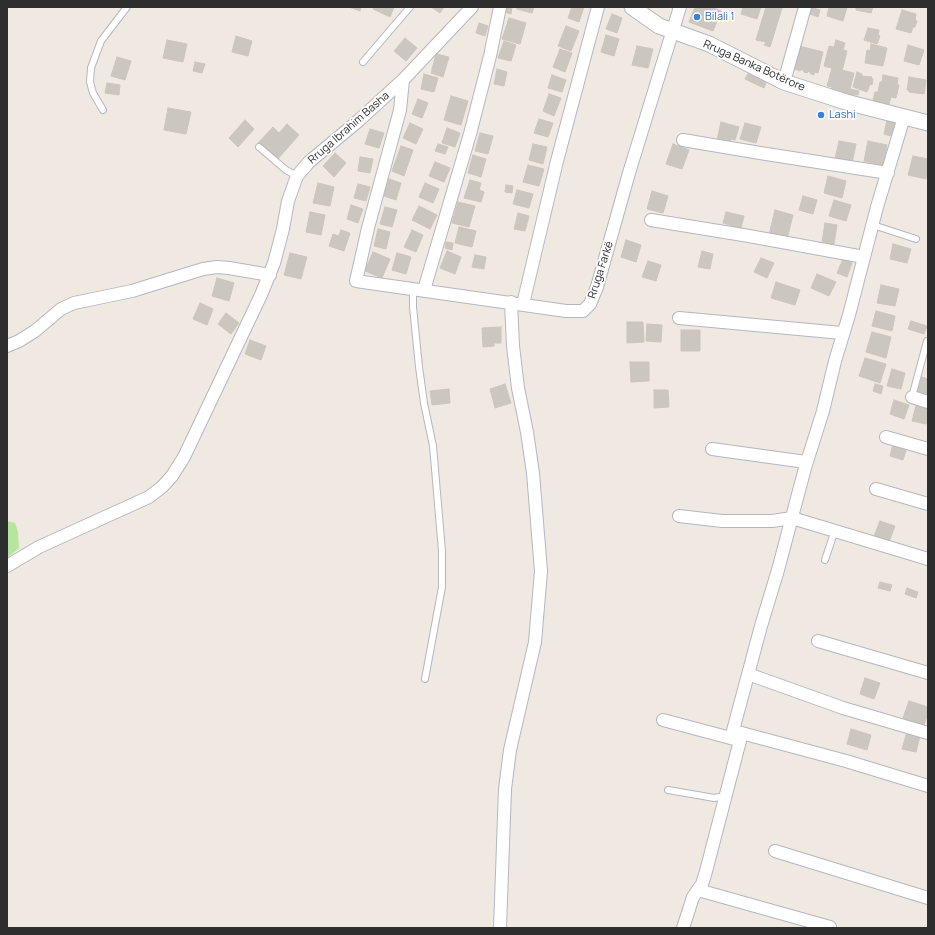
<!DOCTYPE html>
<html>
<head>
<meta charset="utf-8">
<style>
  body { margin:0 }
  #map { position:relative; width:935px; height:935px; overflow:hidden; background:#efe9e1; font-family:Manrope,sans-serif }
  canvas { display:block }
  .frame { position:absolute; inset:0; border:8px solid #2e2e2e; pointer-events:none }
</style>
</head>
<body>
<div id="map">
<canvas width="935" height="935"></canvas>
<div class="frame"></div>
</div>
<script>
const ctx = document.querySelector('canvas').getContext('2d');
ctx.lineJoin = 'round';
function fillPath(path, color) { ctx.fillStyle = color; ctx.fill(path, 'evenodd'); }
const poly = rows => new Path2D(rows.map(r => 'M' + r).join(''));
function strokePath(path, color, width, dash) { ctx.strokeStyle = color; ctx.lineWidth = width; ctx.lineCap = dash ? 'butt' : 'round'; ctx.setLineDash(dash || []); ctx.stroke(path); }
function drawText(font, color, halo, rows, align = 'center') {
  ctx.font = font + ' Manrope,sans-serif'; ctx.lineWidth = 3.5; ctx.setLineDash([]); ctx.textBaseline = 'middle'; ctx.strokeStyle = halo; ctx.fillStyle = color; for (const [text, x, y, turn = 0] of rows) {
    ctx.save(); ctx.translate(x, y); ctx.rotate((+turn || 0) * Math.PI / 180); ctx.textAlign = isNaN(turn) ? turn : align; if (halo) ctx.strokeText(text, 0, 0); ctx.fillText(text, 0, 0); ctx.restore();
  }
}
fillPath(poly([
  [7,521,15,523,18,532,19,548,7,558]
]), '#b6e59e');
const building = poly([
  [349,7,361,7,360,11,349,7],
  [374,7,394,7,390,17,373,9,374,7],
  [431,7,444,7,440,13,431,7],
  [502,7,512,7,511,14,501,11,502,7],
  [517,7,534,7,532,13,517,9,517,7],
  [572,7,584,7,579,22,568,18,572,7],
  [695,7,711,7,721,11,713,31,689,22,695,7],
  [743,7,761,7,757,19,741,14,743,7],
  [766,7,782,8,770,47,764,45,766,42,756,40,766,7],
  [809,7,820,10,818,17,807,13,809,7],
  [829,7,847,7,843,21,827,16,829,7],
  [856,7,873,7,871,13,856,10,856,7],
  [902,10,916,14,915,20,917,21,915,27,913,27,911,33,896,29,902,10],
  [612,14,622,18,617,33,606,29,612,14],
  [509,18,526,23,520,44,502,39,509,18],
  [479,23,488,26,485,36,476,33,479,23],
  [566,26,579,31,571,51,558,46,566,26],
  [868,28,879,30,878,35,880,36,877,44,864,40,868,28],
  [606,35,619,39,614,56,601,52,606,35],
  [236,36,252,41,248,56,232,52,236,36],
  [405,38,417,48,406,61,394,51,405,38],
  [167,40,187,44,183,62,163,58,167,40],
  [836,40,845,43,843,50,847,51,842,71,824,66,829,46,834,47,836,40],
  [504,41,516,45,511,61,498,58,504,41],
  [871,44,887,48,883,66,865,63,867,50,870,51,871,44],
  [908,45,924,50,919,65,904,61,908,45],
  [637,46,653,49,648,68,632,65,637,46],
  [799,46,823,52,818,73,814,72,814,75,811,74,809,71,807,73,804,72,803,69,800,71,794,69,799,46],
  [560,49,572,53,565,72,553,67,560,49],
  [436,54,449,57,443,77,431,73,436,54],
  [117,57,131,61,125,80,111,76,117,57],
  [195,62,205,64,202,73,193,71,195,62],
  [832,68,854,73,850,89,859,91,858,95,851,94,850,97,831,92,832,87,827,86,832,68],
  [497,69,507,72,504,86,494,84,497,69],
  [749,72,767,80,764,88,745,79,749,72],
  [857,72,862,74,862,76,872,77,871,78,873,79,872,85,870,84,867,92,853,87,857,72],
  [424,74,438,78,434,92,421,89,424,74],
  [552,75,566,80,562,92,548,88,552,75],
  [883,75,898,78,897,84,899,85,896,98,891,97,889,104,873,101,875,92,878,92,880,82,882,82,883,75],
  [909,77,926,80,924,94,909,92,909,90,907,90,909,77],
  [107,83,120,85,119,95,105,93,107,83],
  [549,94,561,98,554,116,543,111,549,94],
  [451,96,468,101,461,125,444,120,451,96],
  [418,99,428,103,422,118,412,114,418,99],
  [168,108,191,112,186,134,164,130,168,108],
  [539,119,553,123,548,137,534,133,539,119],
  [245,120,254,129,238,147,229,138,245,120],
  [887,120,895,122,891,136,884,134,887,120],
  [721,122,739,127,735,140,731,139,730,143,717,140,721,122],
  [410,123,423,129,416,144,403,138,410,123],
  [745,123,761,127,756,143,740,139,745,123],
  [287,124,299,135,276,161,257,144,273,127,279,133,287,124],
  [447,128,460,133,455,147,442,143,447,128],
  [370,129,384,133,379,148,365,144,370,129],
  [480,133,493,136,488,154,475,151,480,133],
  [839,141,856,144,852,163,835,159,839,141],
  [868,141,887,145,883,165,864,161,868,141],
  [438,144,448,147,445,154,435,151,438,144],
  [533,144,547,147,543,164,529,160,533,144],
  [673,144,689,150,682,169,666,164,673,144],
  [401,146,413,150,404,176,392,171,401,146],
  [335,153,346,163,334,177,323,166,335,153],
  [473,155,486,159,481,177,468,173,473,155],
  [913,156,928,159,928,170,926,179,908,175,913,156],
  [360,157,373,159,370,173,358,171,360,157],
  [435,162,450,168,444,182,429,176,435,162],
  [528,165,544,169,539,186,523,182,528,165],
  [828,176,846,181,842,198,824,193,828,176],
  [389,179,401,183,396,200,384,196,389,179],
  [470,180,481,183,479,190,484,192,481,202,464,198,470,180],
  [318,183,334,187,330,206,313,203,318,183],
  [425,183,439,189,433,203,419,197,425,183],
  [358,184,370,187,366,201,354,198,358,184],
  [506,185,513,186,512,193,505,192,506,185],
  [517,190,533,194,529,208,513,204,517,190],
  [652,191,668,196,663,213,647,209,652,191],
  [803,196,817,200,813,214,799,210,803,196],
  [834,200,851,205,846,221,829,216,834,200],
  [458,202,475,206,469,227,452,223,458,202],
  [351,205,363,209,358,223,347,219,351,205],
  [419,206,437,215,430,229,412,220,419,206],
  [385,207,397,210,392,227,380,224,385,207],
  [775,210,793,215,787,239,769,235,775,210],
  [310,212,325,215,321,235,306,232,310,212],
  [726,212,744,216,741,228,723,223,726,212],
  [518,213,529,216,525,231,514,229,518,213],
  [825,223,837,225,834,244,822,242,825,223],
  [459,227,476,231,472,247,455,243,459,227],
  [378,229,390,232,386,249,374,246,378,229],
  [341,230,350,233,344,251,329,246,333,234,339,236,341,230],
  [412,230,423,235,416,252,404,247,412,230],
  [626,240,641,245,636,262,621,257,626,240],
  [446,242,453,243,452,250,445,248,446,242],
  [893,244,911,249,907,263,890,259,893,244],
  [447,251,461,257,455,274,440,268,447,251],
  [702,251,713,254,710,269,698,267,702,251],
  [373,252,390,259,382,278,365,271,373,252],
  [290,253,307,257,301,279,284,275,290,253],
  [397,253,411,257,406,274,392,270,397,253],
  [475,255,486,257,484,269,472,267,475,255],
  [761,258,774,263,767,278,754,272,761,258],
  [843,259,852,263,847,277,837,273,843,259],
  [648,261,661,265,656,281,642,277,648,261],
  [817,274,836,282,829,296,811,288,817,274],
  [217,278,234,283,229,301,212,296,217,278],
  [776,282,800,290,795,305,771,298,776,282],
  [881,285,899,289,895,306,877,303,881,285],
  [200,303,213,309,207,325,193,319,200,303],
  [876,311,895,316,892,331,872,326,876,311],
  [226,313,239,323,231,334,218,324,226,313],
  [911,321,927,326,924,334,908,329,911,321],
  [627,322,643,322,644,342,627,343,627,322],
  [647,324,662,325,661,342,646,341,647,324],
  [501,327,501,343,494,343,494,346,483,347,482,328,501,327],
  [681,330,700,330,700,351,681,351,681,330],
  [872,332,891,337,886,358,866,352,872,332],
  [250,340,266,346,261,360,245,354,250,340],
  [865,358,886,364,880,383,859,376,865,358],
  [630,362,649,362,649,381,631,382,630,362],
  [892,369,905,373,901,389,887,386,892,369],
  [922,377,928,379,928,396,917,393,922,377],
  [505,384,511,403,495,408,490,389,505,384],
  [875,384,883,386,881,394,873,391,875,384],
  [449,389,450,403,432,405,430,391,449,389],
  [654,390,668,390,669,407,654,408,654,390],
  [894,400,909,405,904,419,890,414,894,400],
  [916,406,928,409,926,424,912,421,916,406],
  [893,444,907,447,903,460,890,456,893,444],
  [880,521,895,526,889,542,874,536,880,521],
  [880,582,892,585,890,591,878,588,880,582],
  [907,588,918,592,916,598,905,594,907,588],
  [865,678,880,683,874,699,860,694,865,678],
  [909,701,928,707,928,713,924,725,903,718,909,701],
  [851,729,871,735,867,750,847,744,851,729],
  [907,732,920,736,916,752,902,749,907,732]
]);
fillPath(building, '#cbc7bf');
strokePath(building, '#cbc5ba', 1);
const service = poly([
  [363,62,410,7],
  [103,110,93,93,90,82,91,68,101,41,127,7],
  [259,147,286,170,297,176],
  [873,225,916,239],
  [413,289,413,307,419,367,424,403,433,446,442,551,442,587,425,679],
  [912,397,927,341],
  [825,560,835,530],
  [668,790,703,796,714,798,725,796]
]);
const minor = poly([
  [403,80,400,110,368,228,356,281,566,311,583,311,590,304,597,287,629,173,680,7],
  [784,82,805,7],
  [683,140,760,153,888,173],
  [651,220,749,236,864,257],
  [424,290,470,134,490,56,500,7],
  [523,304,557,161,598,7],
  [679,318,842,333],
  [7,346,19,341,35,331,61,309,74,303,132,291,203,269,217,267,229,268,270,275],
  [912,397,928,402],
  [886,437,928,449],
  [712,449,806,462],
  [876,489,928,504],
  [679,516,722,521,772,521,792,518,928,559],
  [7,566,39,547,149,497,162,487,172,476,184,457,261,295,274,263,283,229,288,201,297,176,309,162,357,122,403,80,472,7],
  [818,641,928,673],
  [748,674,843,708,928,733],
  [663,720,738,740],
  [734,731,846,761,928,786],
  [731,738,761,626,778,570,805,468,823,411,835,361,849,315,877,207,904,117],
  [775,851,928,898],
  [698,890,830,927],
  [500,928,505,789,510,750,535,642,541,571,533,473,527,432,518,388,513,346,511,302],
  [683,928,693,897,702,884,705,875,742,733]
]);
const tertiary = poly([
  [632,7,659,26,709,44,784,82,846,102,928,123]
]);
strokePath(service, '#b4b7c1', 8);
strokePath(minor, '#b4b7c1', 14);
strokePath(tertiary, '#b4b7c1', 17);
strokePath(service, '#fff', 6);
strokePath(minor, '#fff', 12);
strokePath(tertiary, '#fff', 15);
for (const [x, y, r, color] of [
  [697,17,4,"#3f7fe0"],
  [821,115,4,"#3f7fe0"]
]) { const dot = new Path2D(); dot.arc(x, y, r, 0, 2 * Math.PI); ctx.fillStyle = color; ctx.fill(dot); strokePath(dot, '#fff', 1.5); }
drawText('11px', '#366cbe', '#fff', [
  ["Bilali 1",705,17],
  ["Lashi",829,115]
], 'left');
drawText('11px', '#2e2e2e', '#fff', [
  ["Rruga Banka Botërore",754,66,24],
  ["Rruga Ibrahim Basha",349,128,-41],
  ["Rruga Farkë",601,270,-72]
]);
</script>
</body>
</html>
